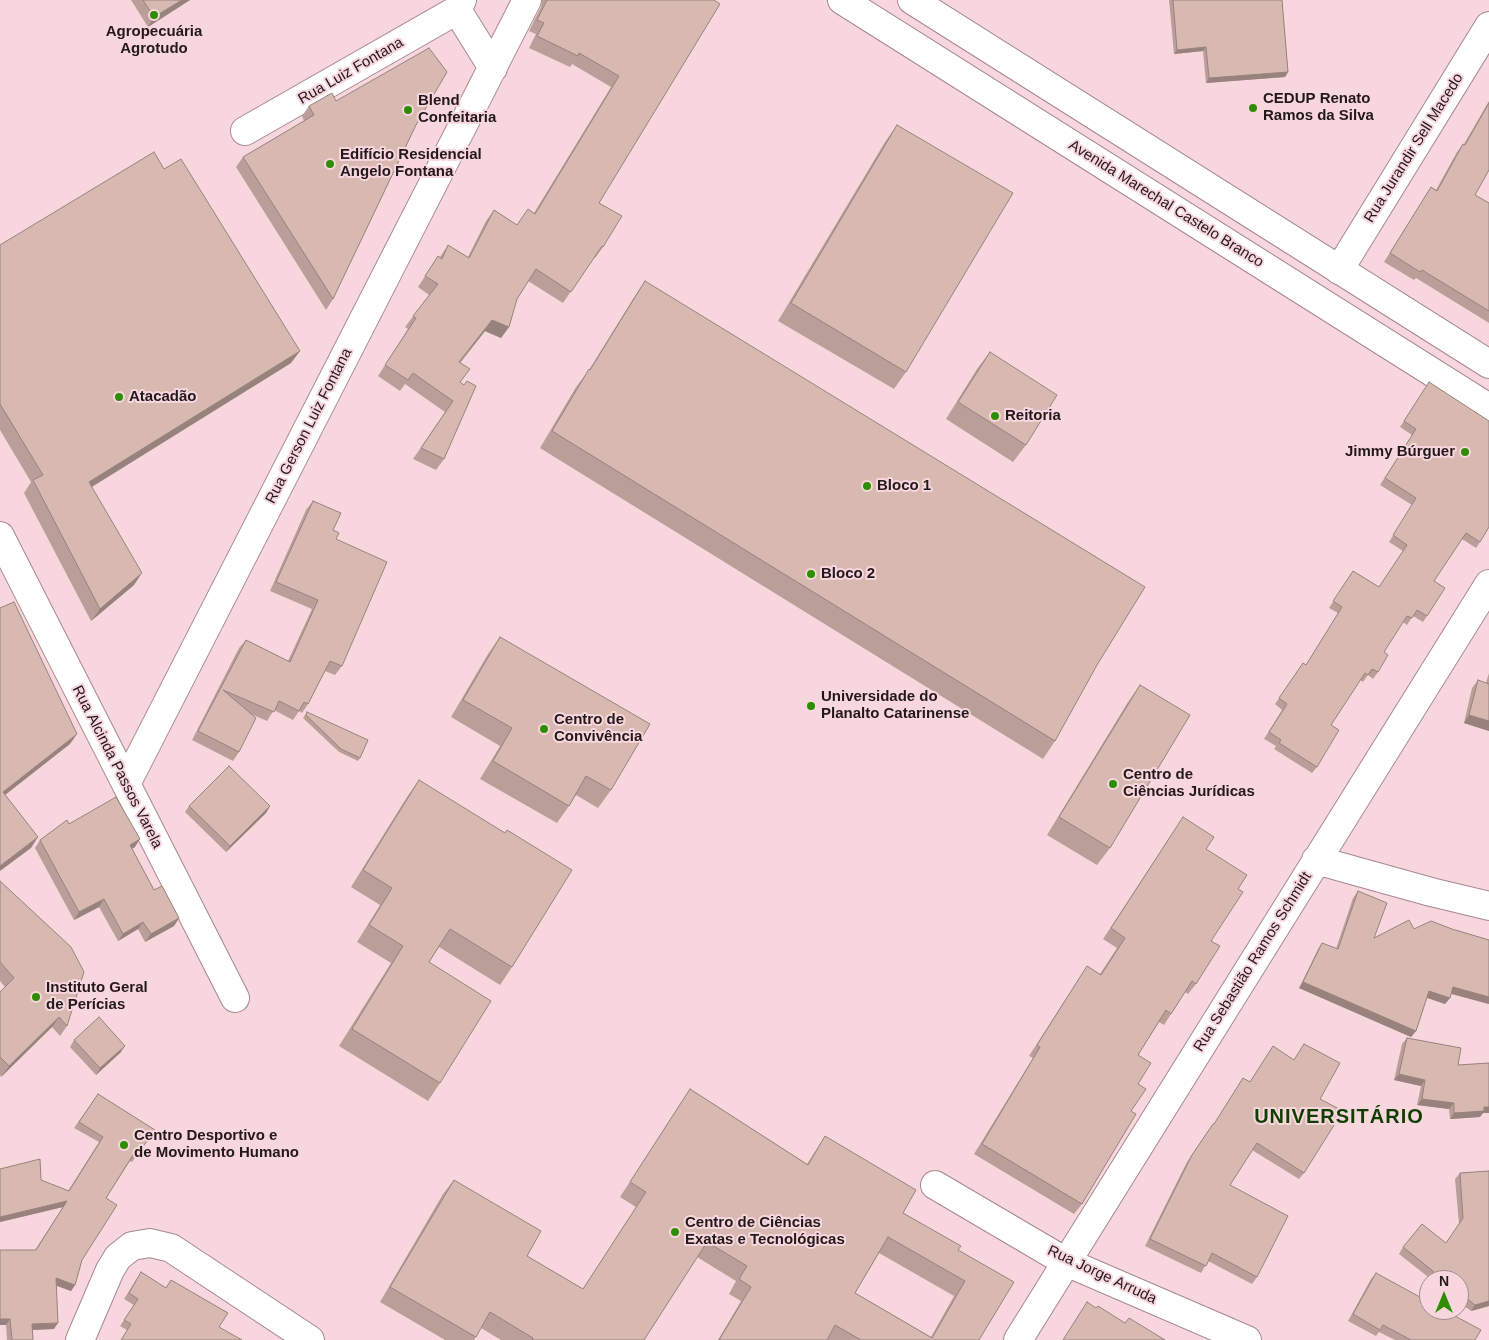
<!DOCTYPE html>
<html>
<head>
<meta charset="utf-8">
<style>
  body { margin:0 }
  #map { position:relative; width:1489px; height:1340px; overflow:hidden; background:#f7d7dd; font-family:Arial,sans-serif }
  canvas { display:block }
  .north { position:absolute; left:1419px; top:1270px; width:50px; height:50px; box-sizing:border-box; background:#f7d7dd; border:1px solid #a28b8f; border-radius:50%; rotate:0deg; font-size:14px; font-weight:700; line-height:20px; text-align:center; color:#23181a }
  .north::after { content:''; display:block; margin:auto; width:18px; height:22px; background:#2f8d00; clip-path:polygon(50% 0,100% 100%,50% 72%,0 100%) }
</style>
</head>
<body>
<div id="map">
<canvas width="1489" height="1340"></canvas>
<div class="north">N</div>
</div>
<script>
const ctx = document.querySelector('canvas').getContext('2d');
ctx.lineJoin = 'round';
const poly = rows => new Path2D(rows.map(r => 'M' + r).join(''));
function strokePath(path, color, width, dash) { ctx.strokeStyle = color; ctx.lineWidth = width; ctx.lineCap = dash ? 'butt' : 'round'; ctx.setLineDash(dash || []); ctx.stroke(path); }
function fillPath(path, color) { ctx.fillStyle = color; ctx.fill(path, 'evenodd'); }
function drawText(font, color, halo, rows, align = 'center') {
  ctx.font = font + ' Arial,sans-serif'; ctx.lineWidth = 4; ctx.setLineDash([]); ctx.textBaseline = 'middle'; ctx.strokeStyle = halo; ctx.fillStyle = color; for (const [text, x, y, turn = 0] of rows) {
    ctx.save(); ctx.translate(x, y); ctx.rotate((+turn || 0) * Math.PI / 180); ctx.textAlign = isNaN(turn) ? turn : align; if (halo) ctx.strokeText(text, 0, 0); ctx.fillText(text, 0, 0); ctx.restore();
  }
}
const minor = poly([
  [462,0,457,10,493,68],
  [245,131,457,10],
  [1339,270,1489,26],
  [0,536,235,998],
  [126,784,527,0],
  [1316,860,1431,892,1489,906],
  [935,1185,1066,1262,1247,1340],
  [80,1340,110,1270,118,1257,132,1246,150,1243,171,1248,310,1340],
  [1018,1340,1489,584]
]);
const major = poly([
  [842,0,1489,408],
  [912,0,1489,364]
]);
strokePath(minor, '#a6888e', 30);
strokePath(major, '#a6888e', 30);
strokePath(minor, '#fff', 28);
strokePath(major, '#fff', 28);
fillPath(poly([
  [131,0,190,0,148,27],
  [542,0,714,0,599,203,603,247,595,258,594,257,563,303,528,281,517,299,509,327,501,338,485,331,460,363,461,382,444,459,436,470,413,459,445,412,405,384,400,391,378,376,408,329,405,327,429,295,418,287,438,256,440,257,448,245,468,257,486,221,494,210,517,225,534,213,611,87,572,64,570,67,529,48,536,34,529,31,541,7],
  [1169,0,1282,0,1288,72,1285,77,1206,83,1203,51,1174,54],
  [336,101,416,125,333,299,326,310,236,167,243,157,304,121,302,116,309,106],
  [1489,101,1489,170,1475,195,1489,203,1489,323,1416,278,1414,280,1384,262,1431,187,1436,190,1457,152,1463,144,1464,144],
  [897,125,906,372,894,389,778,321,885,142],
  [164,169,291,363,92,487,134,585,91,621,24,493,31,482,0,430,0,245],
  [645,281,1097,665,1055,741,1043,759,540,448,576,387,589,370,633,299],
  [990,352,1026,445,1013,462,946,419,977,369],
  [1425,389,1480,542,1476,548,1462,539,1434,581,1445,588,1423,622,1413,616,1407,625,1403,622,1384,652,1378,672,1373,679,1368,675,1363,682,1360,680,1331,725,1317,767,1312,773,1274,749,1276,746,1264,739,1282,710,1275,704,1303,663,1306,665,1338,613,1329,608,1353,571,1379,587,1403,551,1389,542,1412,505,1380,485,1412,435,1400,427],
  [313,501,333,530,336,539,342,666,335,675,325,671,308,704,302,713,299,711,293,720,274,710,267,721,253,715,239,752,233,761,192,740,239,648,246,640,288,661,312,609,270,591,306,510],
  [500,637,611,790,598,808,576,795,569,806,557,823,480,779,500,746,451,717,488,654],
  [1489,673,1489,731,1464,723,1472,688,1478,680,1486,683],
  [1140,685,1110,848,1097,865,1047,835,1128,702],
  [307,712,360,758,358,761,339,752,303,718],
  [419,780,512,967,500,985,439,947,429,962,440,1083,428,1101,339,1046,391,963,357,942,380,905,351,887,407,797],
  [189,806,270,806,266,813,226,852,185,812],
  [1183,817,1206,849,1238,889,1211,941,1196,984,1188,994,1185,992,1164,1025,1159,1022,1138,1055,1138,1084,1131,1111,1082,1204,1074,1214,974,1154,1033,1058,1029,1056,1080,977,1087,966,1100,974,1117,948,1103,939],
  [69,824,135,847,132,849,154,890,179,918,174,926,145,942,138,929,118,941,99,907,74,920,35,848,40,840],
  [0,881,67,1026,60,1036,52,1027,1,1077,0,1075,0,992,5,987,0,981],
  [1358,891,1374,938,1414,929,1452,929,1489,940,1489,1004,1451,994,1450,998,1445,1004,1427,998,1416,1031,1411,1037,1299,988,1318,949,1322,943,1336,949,1353,898],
  [1407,1038,1458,1065,1489,1063,1489,1113,1483,1113,1480,1117,1450,1119,1449,1109,1417,1105,1421,1086,1394,1080,1402,1044],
  [74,1040,121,1052,96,1075,70,1047],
  [1304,1044,1320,1099,1304,1173,1299,1179,1252,1150,1230,1185,1257,1277,1252,1284,1208,1261,1201,1273,1145,1246,1187,1162,1208,1131,1214,1124,1243,1078,1250,1082,1273,1046,1294,1060],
  [690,1089,807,1164,825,1136,903,1213,958,1250,979,1340,718,1340,741,1301,729,1294,736,1281,697,1257,644,1340,501,1340,481,1328,474,1340,445,1340,380,1302,443,1194,454,1180,527,1256,583,1289,636,1207,620,1197],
  [879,1253,954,1296,931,1337,855,1293],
  [98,1094,155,1130,132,1162,130,1161,106,1198,82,1260,75,1285,71,1291,57,1286,54,1329,32,1330,33,1340,7,1340,6,1325,0,1325,35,1250,63,1207,0,1222,0,1169,41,1180,68,1191,99,1142,74,1128],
  [1489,1171,1489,1306,1471,1311,1459,1302,1459,1280,1432,1280,1399,1254,1403,1247,1446,1243,1459,1224,1455,1179,1460,1173],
  [141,1272,166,1288,171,1280,228,1313,127,1330,120,1326,134,1305,124,1299],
  [1376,1273,1475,1340,1395,1340,1379,1332,1376,1336,1348,1321,1371,1279]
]), '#ba9f99');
fillPath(poly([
  [182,0,190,0,148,27,154,17],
  [1206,47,1203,51,1174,54,1177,50],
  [1288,72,1285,77,1206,83,1209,78],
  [492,320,509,327,501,338,485,331,452,373],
  [300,351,291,363,80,494,89,482],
  [142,573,134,585,91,621,100,609],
  [1469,715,1489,721,1489,731,1464,723],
  [77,734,70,744,0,799,3,792],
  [270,806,266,813,226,852,230,846],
  [38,837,31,848,0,871,0,866],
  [140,839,135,847,125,853,130,845],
  [104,899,99,907,74,920,79,912],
  [179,918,174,926,145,942,151,934],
  [143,922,138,929,118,941,123,934],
  [1303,982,1416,1031,1411,1037,1299,988],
  [1453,987,1489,997,1489,1004,1449,993],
  [1429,991,1450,998,1445,1004,1425,997],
  [59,1017,52,1027,1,1077,9,1066],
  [125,1046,121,1052,96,1075,100,1068],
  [1399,1074,1425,1080,1421,1086,1394,1080],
  [1422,1099,1454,1103,1449,1109,1417,1105],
  [1484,1107,1489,1107,1489,1113,1483,1113,1480,1117,1450,1119,1454,1113],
  [67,1201,63,1207,0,1222,0,1217],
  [56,1278,75,1285,71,1291,52,1284],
  [1489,1301,1489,1306,1471,1311,1475,1305],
  [0,1319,10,1319,6,1325,0,1325],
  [58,1323,54,1329,28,1330,32,1324]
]), '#97827d');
const building = poly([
  [143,0,182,0,154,17,143,0],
  [547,0,714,0,720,4,599,203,622,216,603,247,602,246,571,292,536,269,517,299,509,327,492,320,459,362,470,369,460,382,464,385,467,381,476,386,444,459,421,448,453,401,413,373,408,380,385,365,416,318,413,316,438,284,425,276,438,256,442,259,448,245,469,258,494,210,517,225,528,209,535,214,619,76,579,53,578,56,537,36,544,23,537,20,547,0],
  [1173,0,1282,0,1288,72,1209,78,1206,47,1177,50,1173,0],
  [429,48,447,72,416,125,333,299,243,157,314,115,309,106,332,93,336,101,429,48],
  [1489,103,1489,170,1475,195,1489,203,1489,311,1422,270,1420,272,1390,253,1431,187,1437,191,1463,144,1465,145,1489,103],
  [897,125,1013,193,906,372,791,303,897,125],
  [154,152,164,169,181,159,300,351,89,482,142,573,100,609,33,480,43,475,0,404,0,245,154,152],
  [645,281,1145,587,1097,665,1055,741,552,431,589,369,590,370,645,281],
  [990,352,1057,395,1026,445,958,402,990,352],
  [1429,382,1489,421,1489,527,1480,542,1466,533,1434,581,1445,588,1427,616,1417,610,1412,618,1407,616,1384,652,1388,655,1378,672,1372,669,1368,675,1365,673,1331,725,1339,730,1317,767,1279,743,1281,740,1269,732,1287,704,1279,698,1303,663,1306,665,1342,607,1333,601,1353,571,1379,587,1407,545,1393,535,1416,498,1385,478,1416,429,1404,421,1429,382],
  [313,501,341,513,333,530,339,533,336,539,387,562,342,666,330,661,308,704,304,702,299,711,279,701,274,712,223,690,256,718,239,752,198,731,246,640,290,662,318,600,276,582,313,501],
  [14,602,77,734,3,792,38,837,0,866,0,608,14,602],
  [500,637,650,724,611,790,586,776,569,806,493,761,512,728,463,700,500,637],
  [1478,680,1489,684,1489,721,1469,715,1478,680],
  [1140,685,1190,715,1110,848,1059,817,1140,685],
  [307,712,368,740,360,758,341,749,306,715,307,712],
  [229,766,270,806,230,846,189,806,229,766],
  [419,780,505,833,507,830,572,870,512,967,450,929,429,962,491,1001,440,1083,352,1029,403,946,369,925,392,888,363,870,419,780],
  [116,797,140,839,130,845,154,890,162,886,179,918,151,934,143,922,123,934,104,899,79,912,40,840,67,820,69,824,116,797],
  [1183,817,1214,837,1206,849,1247,875,1238,889,1243,892,1211,941,1220,946,1196,984,1192,981,1171,1014,1166,1010,1138,1055,1151,1063,1138,1084,1146,1089,1131,1111,1136,1114,1082,1204,982,1144,1040,1047,1037,1045,1087,966,1101,975,1125,938,1111,928,1183,817],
  [0,881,71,947,84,972,67,1026,59,1017,9,1066,0,1057,0,992,14,978,0,962,0,881],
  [1358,891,1387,903,1374,938,1409,920,1414,929,1431,921,1452,929,1489,940,1489,997,1453,987,1450,998,1429,991,1416,1031,1303,982,1322,943,1338,949,1358,891],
  [99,1017,125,1046,100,1068,74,1040,99,1017],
  [1407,1038,1461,1048,1458,1065,1489,1063,1489,1107,1484,1107,1484,1111,1454,1113,1454,1103,1422,1099,1425,1080,1399,1074,1407,1038],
  [1304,1044,1340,1063,1320,1099,1343,1111,1304,1173,1257,1143,1230,1185,1288,1216,1257,1277,1212,1253,1206,1266,1150,1239,1192,1155,1213,1124,1214,1124,1243,1078,1250,1082,1273,1046,1294,1060,1304,1044],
  [690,1089,808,1165,825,1136,916,1190,903,1213,961,1246,958,1250,1014,1282,979,1340,861,1340,835,1325,827,1340,719,1340,751,1287,739,1279,747,1266,707,1242,644,1340,532,1340,533,1338,490,1312,476,1337,390,1287,454,1180,541,1231,527,1256,583,1289,646,1192,630,1182,690,1089],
  [888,1237,965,1281,932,1338,855,1293,888,1237],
  [98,1094,155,1130,136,1156,133,1155,106,1198,117,1205,82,1260,75,1285,56,1278,58,1323,32,1324,33,1340,12,1340,10,1319,0,1319,0,1250,36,1250,67,1201,0,1217,0,1169,40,1159,41,1180,69,1191,103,1137,79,1122,98,1094],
  [1489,1171,1489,1301,1475,1305,1459,1292,1459,1280,1444,1280,1403,1247,1422,1224,1446,1243,1463,1218,1460,1173,1489,1171],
  [141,1272,166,1288,171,1280,228,1313,219,1327,242,1340,121,1340,131,1324,124,1320,138,1299,129,1293,141,1272],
  [1376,1273,1429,1302,1429,1310,1444,1310,1481,1330,1475,1340,1411,1340,1383,1325,1380,1330,1353,1314,1376,1273],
  [1087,1302,1096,1308,1098,1306,1125,1323,1129,1318,1165,1340,1063,1340,1087,1302]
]);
fillPath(building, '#d8b9b2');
strokePath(building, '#97827d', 1);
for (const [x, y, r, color] of [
  [154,15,5,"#2f8d00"],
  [1253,108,5,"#2f8d00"],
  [408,110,5,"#2f8d00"],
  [330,164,5,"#2f8d00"],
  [119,397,5,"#2f8d00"],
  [995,416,5,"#2f8d00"],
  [1465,452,5,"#2f8d00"],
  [867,486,5,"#2f8d00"],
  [811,574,5,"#2f8d00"],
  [811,706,5,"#2f8d00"],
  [544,729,5,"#2f8d00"],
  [1113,784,5,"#2f8d00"],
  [36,997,5,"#2f8d00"],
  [124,1145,5,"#2f8d00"],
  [675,1232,5,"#2f8d00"]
]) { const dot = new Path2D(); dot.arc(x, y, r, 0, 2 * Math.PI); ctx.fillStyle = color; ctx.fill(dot); strokePath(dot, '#f7d7dd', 2); }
drawText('bold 15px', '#23181a', '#f7d7dd', [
  ["Agropecuária",154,32,"center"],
  ["Agrotudo",154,49,"center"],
  ["CEDUP Renato",1263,99],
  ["Ramos da Silva",1263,116],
  ["Blend",418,101],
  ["Confeitaria",418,118],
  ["Edifício Residencial",340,155],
  ["Angelo Fontana",340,172],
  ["Atacadão",129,397],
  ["Reitoria",1005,416],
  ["Jimmy Búrguer",1455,452,"right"],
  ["Bloco 1",877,486],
  ["Bloco 2",821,574],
  ["Universidade do",821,697],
  ["Planalto Catarinense",821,714],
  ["Centro de",554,720],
  ["Convivência",554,737],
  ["Centro de",1123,775],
  ["Ciências Jurídicas",1123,792],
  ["Instituto Geral",46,988],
  ["de Perícias",46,1005],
  ["Centro Desportivo e",134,1136],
  ["de Movimento Humano",134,1153],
  ["Centro de Ciências",685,1223],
  ["Exatas e Tecnológicas",685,1240]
], 'left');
drawText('15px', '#23181a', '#f7d7dd', [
  ["Rua Luiz Fontana",351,71,-30],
  ["Rua Jurandir Sell Macedo",1414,148,-58],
  ["Avenida Marechal Castelo Branco",1166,204,32],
  ["Rua Gerson Luiz Fontana",309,426,-63],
  ["Rua Alcinda Passos Varela",117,767,63],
  ["Rua Sebastião Ramos Schmidt",1253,962,-58],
  ["Rua Jorge Arruda",1102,1275,25]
]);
ctx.letterSpacing = '1px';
drawText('bold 20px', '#103d00', '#f7d7dd', [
  ["UNIVERSITÁRIO",1339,1117]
]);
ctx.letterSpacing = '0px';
</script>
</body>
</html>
